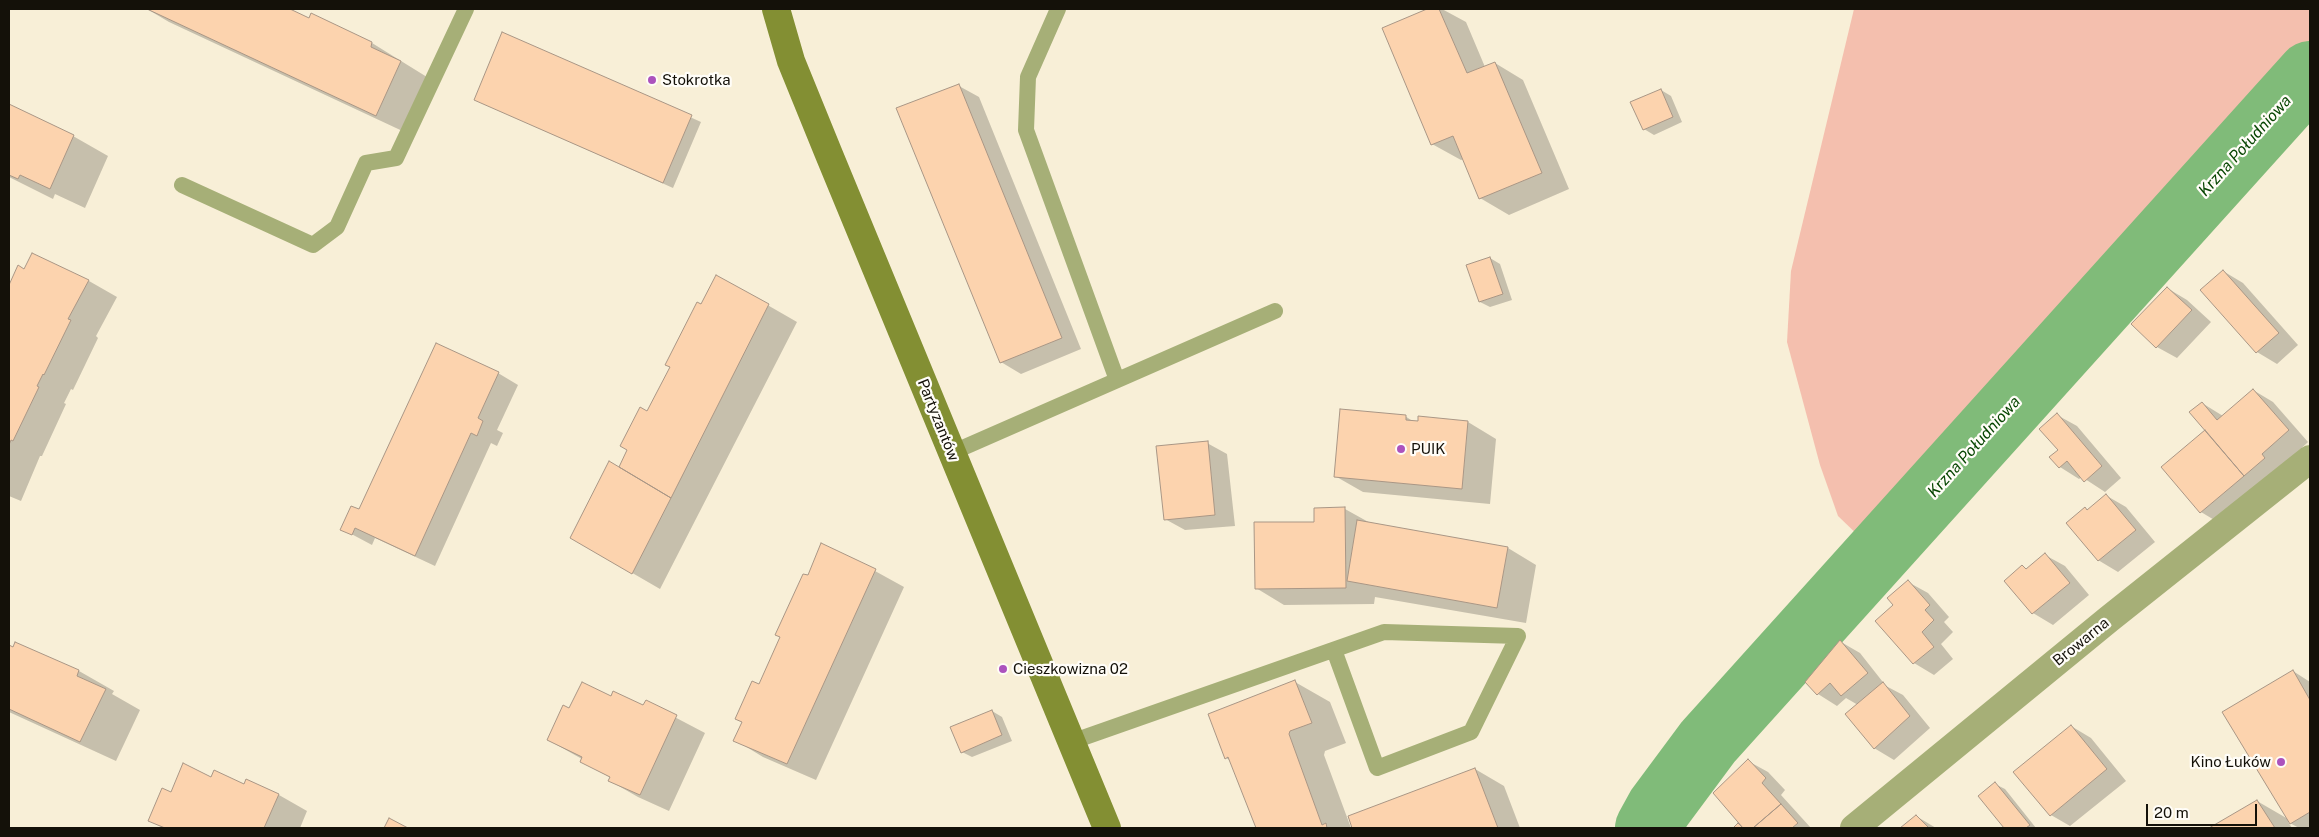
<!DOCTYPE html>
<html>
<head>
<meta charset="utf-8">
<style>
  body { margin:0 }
  #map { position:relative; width:2319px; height:837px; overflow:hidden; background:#f8efd7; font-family:"Public Sans",sans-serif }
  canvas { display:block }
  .frame { position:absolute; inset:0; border:10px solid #141109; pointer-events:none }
  .scale { position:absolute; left:2146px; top:804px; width:111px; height:22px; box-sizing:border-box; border:2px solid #141109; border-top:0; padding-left:6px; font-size:15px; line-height:18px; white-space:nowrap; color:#141109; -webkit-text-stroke:4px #fffdf8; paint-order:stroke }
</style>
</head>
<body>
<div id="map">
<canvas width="2319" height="837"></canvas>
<div class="frame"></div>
<div class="scale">20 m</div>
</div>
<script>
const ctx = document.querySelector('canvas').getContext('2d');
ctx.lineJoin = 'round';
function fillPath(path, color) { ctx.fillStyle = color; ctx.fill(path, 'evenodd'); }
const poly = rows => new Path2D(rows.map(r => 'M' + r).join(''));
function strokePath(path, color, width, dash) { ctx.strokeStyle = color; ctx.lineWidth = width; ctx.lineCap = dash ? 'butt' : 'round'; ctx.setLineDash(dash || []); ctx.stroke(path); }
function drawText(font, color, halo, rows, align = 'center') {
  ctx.font = font + ' "Public Sans",sans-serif'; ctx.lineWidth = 4.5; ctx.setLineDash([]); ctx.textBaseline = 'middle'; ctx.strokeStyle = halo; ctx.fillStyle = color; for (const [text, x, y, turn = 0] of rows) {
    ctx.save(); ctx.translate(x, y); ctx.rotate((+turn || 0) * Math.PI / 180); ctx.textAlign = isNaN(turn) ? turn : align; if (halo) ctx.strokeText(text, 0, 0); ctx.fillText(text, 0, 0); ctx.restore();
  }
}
fillPath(poly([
  [1854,9,2310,9,2310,45,2098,284,1864,541,1838,516,1820,465,1787,342,1791,271]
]), '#f4bfae');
fillPath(poly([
  [147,9,287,9,310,19,312,15,372,43,435,82,411,135,169,22],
  [1430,9,1442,9,1466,22,1485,67,1495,63,1523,80,1569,189,1509,215,1480,198,1464,159,1461,160,1432,144,1384,29],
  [503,33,701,122,673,188,476,100],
  [959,86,979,97,1081,349,1021,374,1001,362],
  [1661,90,1671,96,1682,122,1654,135,1644,129],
  [9,105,73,136,108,156,85,208,55,194,53,199,9,177],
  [32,254,89,281,117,297,96,336,98,338,73,390,71,389,64,403,66,404,42,456,40,456,21,501,9,496,9,288,19,267,25,270],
  [1490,258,1500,264,1512,300,1490,307,1480,302],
  [2223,271,2243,283,2298,345,2277,364,2257,352,2202,290],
  [717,276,797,322,660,589,572,538,620,469],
  [2167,288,2187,300,2211,322,2177,358,2157,347],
  [498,373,518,385,497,430,503,433,497,446,491,443,435,566,375,538,372,545,342,529],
  [2253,390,2273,402,2308,442,2221,524,2201,512,2206,430,2202,403,2223,416],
  [2057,415,2077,426,2121,478,2105,492,2082,477,2079,479,2060,467],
  [1405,416,1414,422,1419,422,1420,418,1468,422,1496,439,1490,504,1363,492,1335,476],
  [1207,443,1227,454,1235,526,1185,530,1165,519],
  [2107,496,2126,507,2155,542,2118,572,2098,560,2089,511],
  [1345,509,1372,524,1508,548,1536,565,1526,623,1375,597,1374,604,1284,605,1256,588,1316,523],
  [822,545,875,571,904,587,816,780,763,757,735,740,743,723,737,719,759,686],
  [2045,555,2065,566,2089,595,2053,625,2033,613,2005,581,2022,566,2027,569],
  [1908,582,1928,593,1949,617,1944,622,1953,632,1941,644,1953,659,1934,675,1914,663,1877,621,1895,605],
  [1841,642,1860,653,1886,686,1903,695,1930,728,1894,760,1874,748,1858,705,1846,698,1837,706,1818,694],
  [16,643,79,671,114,691,112,694,140,710,116,761,9,712,9,646,14,648],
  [2293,671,2310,682,2310,828,2299,828,2288,822,2292,828,2211,828,2257,801,2288,819],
  [1295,682,1330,702,1346,743,1325,751,1324,755,1351,828,1258,828,1231,761,1226,758],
  [611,697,644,707,646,702,705,733,669,811,638,797,610,781,611,778,581,761,582,759,548,740,570,710],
  [992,711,1002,717,1012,741,972,757,962,752],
  [2071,726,2091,738,2126,781,2070,826,2051,815],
  [1748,761,1768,772,1785,790,1781,795,1811,828,1735,828,1740,823],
  [1475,769,1504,786,1520,828,1354,828,1349,817],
  [211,779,245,786,247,780,279,795,307,811,300,828,163,828,150,821],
  [1995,784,2005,789,2036,828,2005,828,1979,796],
  [1916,816,1936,828,1902,828]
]), '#0003');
strokePath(poly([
  [1648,828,1659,808,1708,742,2310,74]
]), '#80bb79', 66);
const building = poly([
  [147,9,290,9,309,18,311,13,372,42,371,47,401,61,376,116,147,9],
  [1427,9,1439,9,1467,73,1495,62,1542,173,1479,199,1453,136,1431,145,1382,28,1427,9],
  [502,32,692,115,663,183,474,100,502,32],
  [959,84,1062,338,1000,363,896,108,959,84],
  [1661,89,1673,117,1643,130,1630,102,1661,89],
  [9,104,74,135,50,189,20,175,18,179,9,175,9,104],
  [32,253,89,280,68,319,71,320,44,375,43,374,37,386,39,387,13,441,11,440,9,445,9,285,18,265,24,269,32,253],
  [1490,257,1503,294,1479,302,1466,265,1490,257],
  [2223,270,2279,333,2256,353,2200,290,2223,270],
  [716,275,769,304,671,498,619,467,627,450,620,446,640,407,647,411,670,367,665,365,697,302,701,304,716,275],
  [2167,287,2192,310,2156,348,2131,324,2167,287],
  [436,343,499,372,478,418,483,421,477,436,471,433,415,556,355,528,352,535,340,530,351,506,359,509,436,343],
  [2253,389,2289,430,2262,454,2265,458,2244,476,2189,412,2202,402,2217,420,2253,389],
  [1340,409,1406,415,1406,420,1418,421,1418,416,1468,421,1462,489,1334,477,1340,409],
  [2057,413,2102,466,2084,482,2067,461,2059,468,2049,457,2058,450,2039,429,2057,413],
  [2205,430,2244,476,2200,513,2161,467,2205,430],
  [1208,441,1215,515,1164,520,1156,446,1208,441],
  [609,461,671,498,632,574,570,538,609,461],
  [2106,494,2136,530,2098,561,2066,523,2085,507,2087,510,2106,494],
  [1345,507,1346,588,1255,589,1254,522,1314,522,1314,508,1345,507],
  [1357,520,1508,547,1497,608,1347,581,1357,520],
  [821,543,876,569,787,764,733,741,742,722,735,719,752,681,759,684,780,637,775,635,803,574,808,575,821,543],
  [2045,553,2070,583,2032,614,2004,581,2022,565,2026,569,2045,553],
  [1908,580,1930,605,1925,610,1934,620,1922,632,1934,647,1913,664,1875,621,1893,605,1887,598,1908,580],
  [1840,640,1868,673,1841,696,1830,683,1817,695,1805,682,1840,640],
  [15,642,79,670,77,676,106,689,80,742,9,709,9,645,13,647,15,642],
  [2293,670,2310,700,2310,812,2290,824,2222,712,2293,670],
  [1295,680,1312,723,1290,731,1289,734,1322,825,1326,823,1327,828,1256,828,1228,757,1225,759,1208,714,1295,680],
  [582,682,611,696,613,691,643,705,646,700,677,715,640,795,608,781,610,777,580,762,582,757,547,740,563,705,569,708,582,682],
  [1883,682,1910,716,1874,749,1845,714,1883,682],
  [992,710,1002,735,961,753,950,727,992,710],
  [2071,725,2107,769,2050,816,2013,772,2071,725],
  [1748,759,1766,778,1762,783,1781,804,1753,828,1743,828,1713,793,1748,759],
  [183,763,211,777,214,770,244,784,246,779,279,794,264,828,165,828,148,821,162,788,171,792,183,763],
  [1475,768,1498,828,1352,828,1348,816,1475,768],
  [1995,782,2030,825,2026,828,2004,828,1978,796,1995,782],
  [2257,800,2275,828,2209,828,2257,800],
  [1781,804,1798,823,1792,828,1753,828,1781,804],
  [1916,815,1929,828,1900,828,1916,815],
  [389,818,408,828,384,828,389,818],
  [1738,823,1743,828,1733,828,1738,823]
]);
fillPath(building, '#fcd3ae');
strokePath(building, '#a99685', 1);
strokePath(poly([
  [1058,9,1028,77,1026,130,1117,380],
  [182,185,313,245,337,227,366,163,396,158,466,9],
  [951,453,1275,311],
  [1071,742,1384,632,1518,636,1471,732,1377,768,1334,650]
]), '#a6af77', 16);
strokePath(poly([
  [1854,828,2109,619,2310,459]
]), '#a6af77', 28);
strokePath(poly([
  [776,9,791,61,828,152,1107,828]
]), '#838f33', 28);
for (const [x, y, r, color] of [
  [652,80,5,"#ac52bd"],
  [1401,449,5,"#ac52bd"],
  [1003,669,5,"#ac52bd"],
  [2281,762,5,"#ac52bd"]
]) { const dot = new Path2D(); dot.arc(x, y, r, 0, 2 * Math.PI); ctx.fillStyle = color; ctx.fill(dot); strokePath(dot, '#fffdf8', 2); }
drawText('15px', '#141109', '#fffdf8', [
  ["Stokrotka",662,80],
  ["PUIK",1411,449],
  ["Cieszkowizna 02",1013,669],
  ["Kino Łuków",2271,762,"right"]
], 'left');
drawText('15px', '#141109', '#fffdf8', [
  ["Partyzantów",938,420,68],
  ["Browarna",2081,642,-39]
]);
drawText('italic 16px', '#074602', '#fffdf8', [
  ["Krzna Południowa",2245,146,-48],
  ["Krzna Południowa",1974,447,-48]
]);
</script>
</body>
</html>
